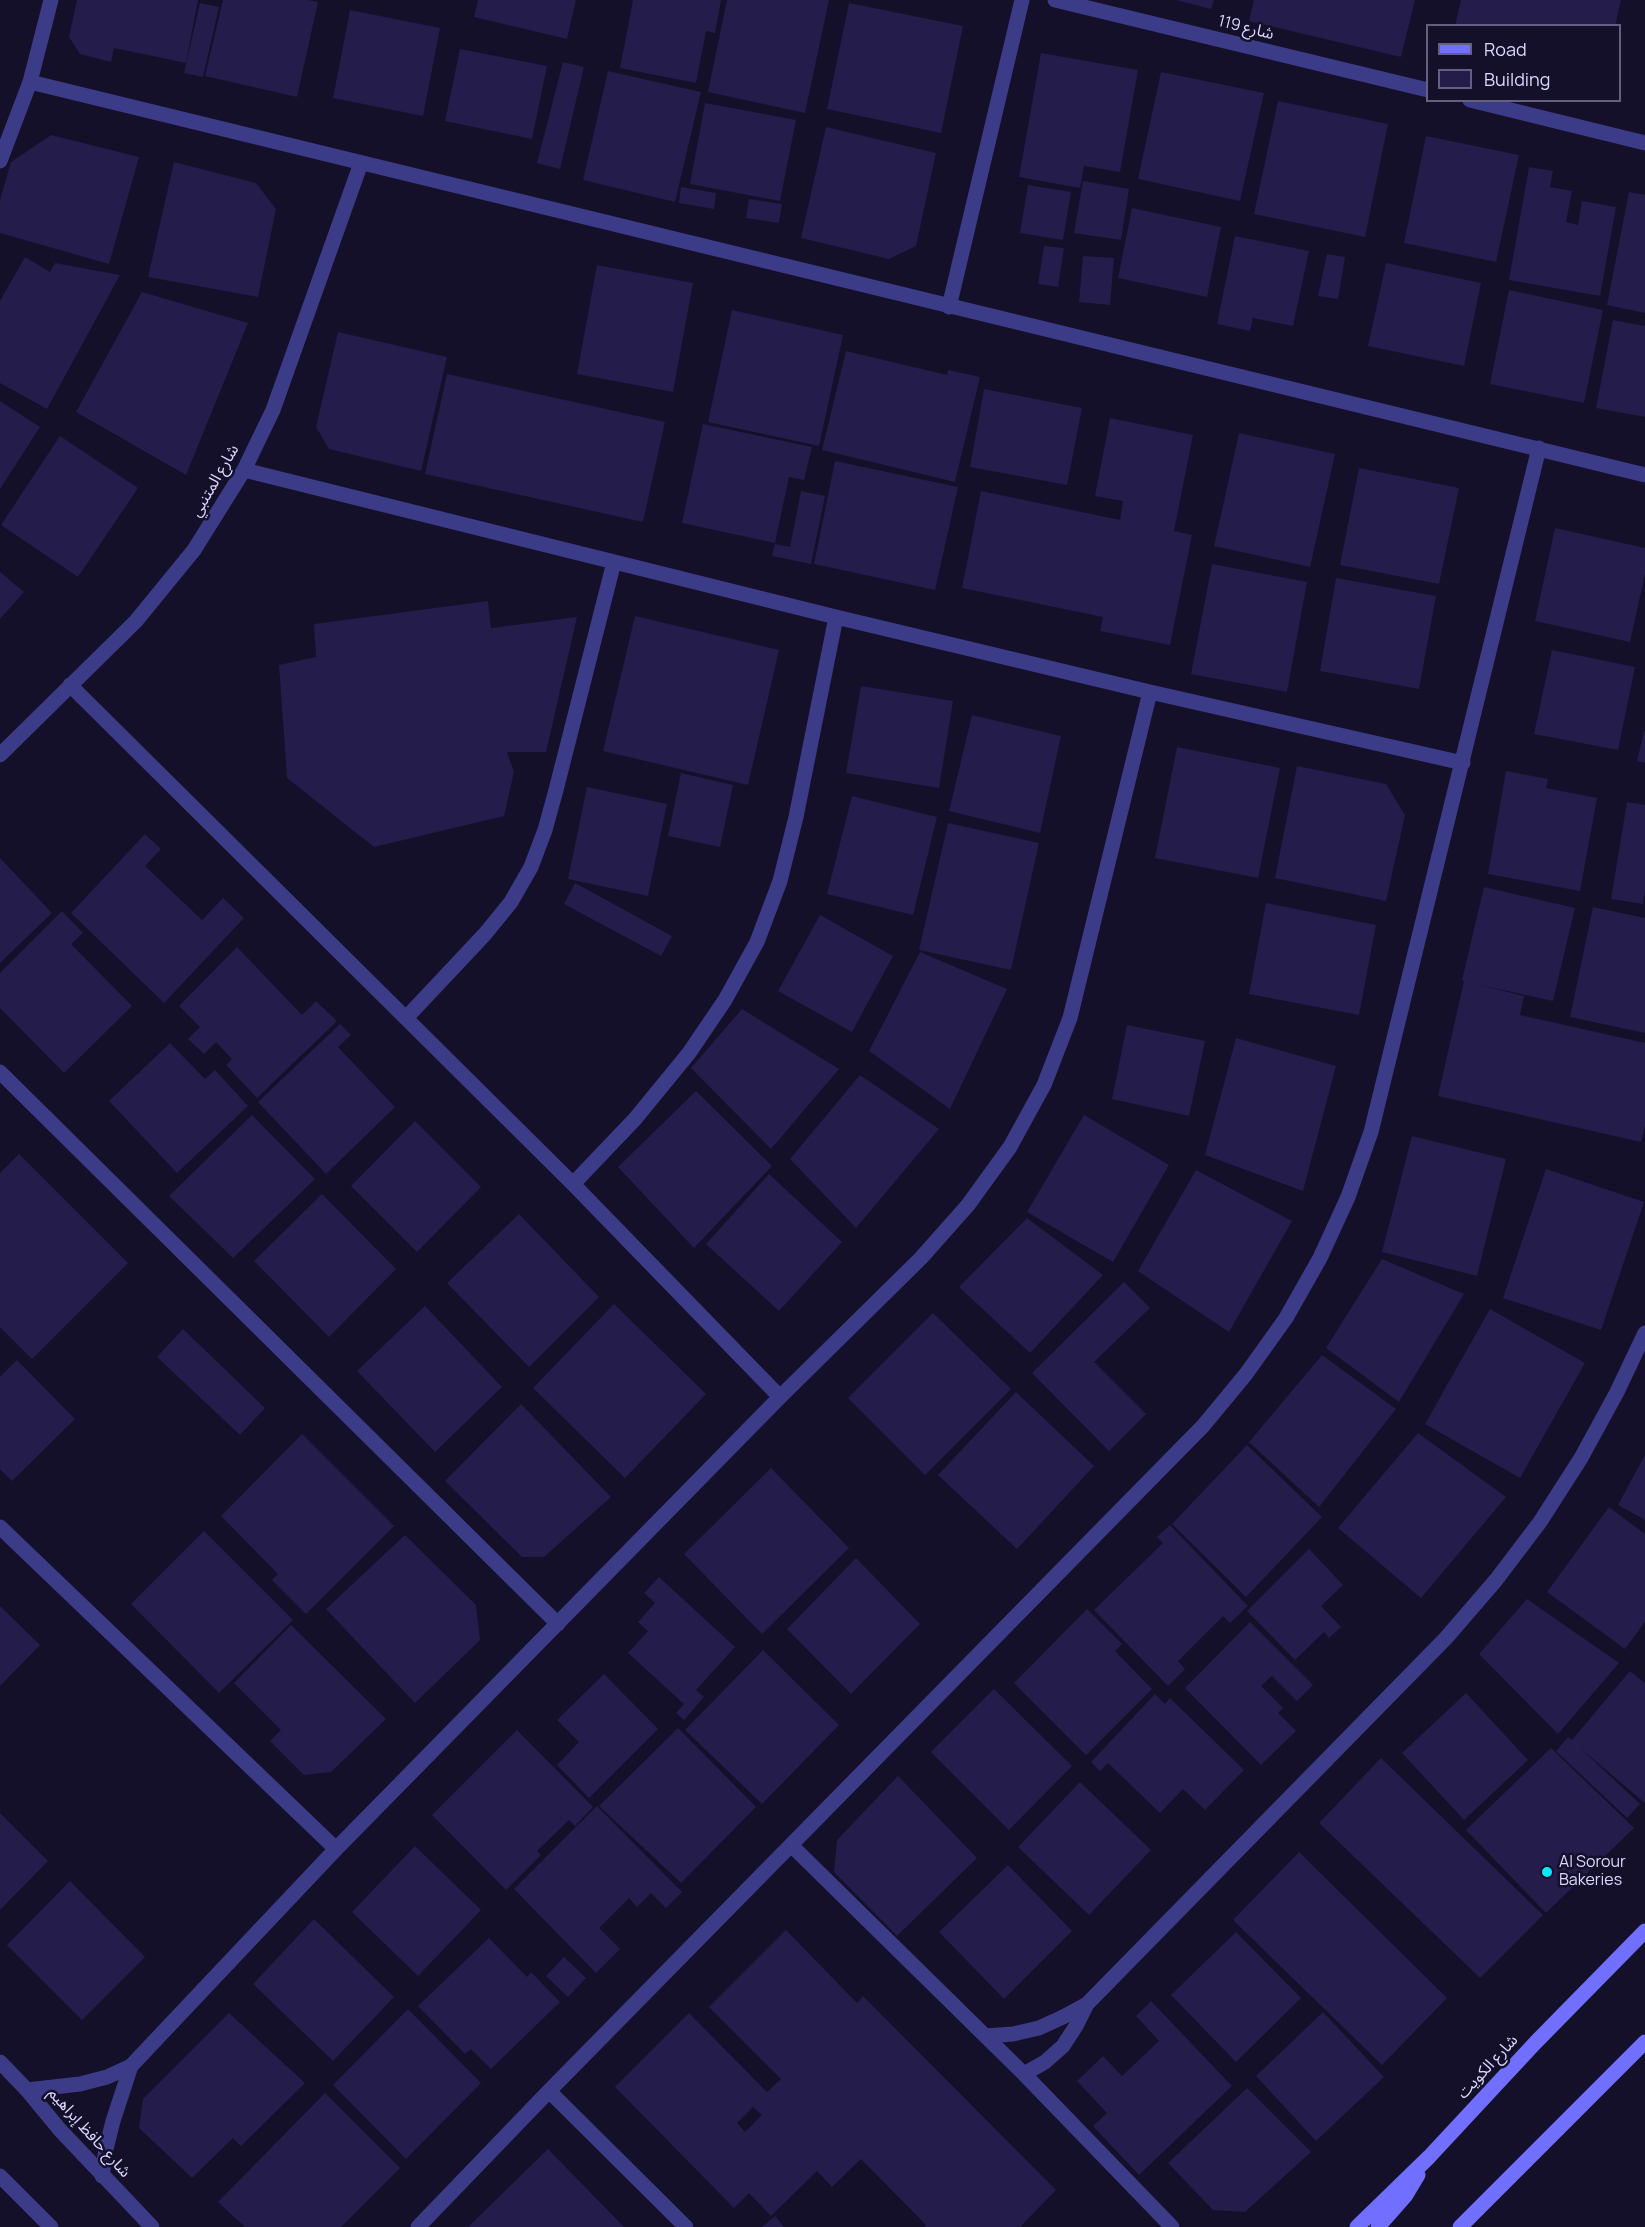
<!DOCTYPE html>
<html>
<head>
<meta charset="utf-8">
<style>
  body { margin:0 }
  #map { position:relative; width:1645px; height:2227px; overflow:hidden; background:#141029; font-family:Manrope,sans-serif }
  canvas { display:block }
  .legend { position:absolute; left:1426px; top:24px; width:195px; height:78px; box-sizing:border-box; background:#141029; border:2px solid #64607f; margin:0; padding:8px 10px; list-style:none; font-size:18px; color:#dbd8ff }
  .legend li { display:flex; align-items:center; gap:12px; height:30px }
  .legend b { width:30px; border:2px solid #64607f }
</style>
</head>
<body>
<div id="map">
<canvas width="1645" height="2227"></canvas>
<ul class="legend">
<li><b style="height:8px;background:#706fff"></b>Road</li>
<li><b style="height:16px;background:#241c4a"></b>Building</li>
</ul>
</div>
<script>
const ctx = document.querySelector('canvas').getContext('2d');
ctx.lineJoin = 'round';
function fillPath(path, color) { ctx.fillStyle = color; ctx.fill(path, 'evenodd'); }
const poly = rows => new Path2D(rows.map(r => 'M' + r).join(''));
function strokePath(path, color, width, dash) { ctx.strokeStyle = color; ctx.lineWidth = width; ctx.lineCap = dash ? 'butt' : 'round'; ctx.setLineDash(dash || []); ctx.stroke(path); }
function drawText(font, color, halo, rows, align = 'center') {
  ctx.font = font + ' Manrope,"Noto Sans Arabic",sans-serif'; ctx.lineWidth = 5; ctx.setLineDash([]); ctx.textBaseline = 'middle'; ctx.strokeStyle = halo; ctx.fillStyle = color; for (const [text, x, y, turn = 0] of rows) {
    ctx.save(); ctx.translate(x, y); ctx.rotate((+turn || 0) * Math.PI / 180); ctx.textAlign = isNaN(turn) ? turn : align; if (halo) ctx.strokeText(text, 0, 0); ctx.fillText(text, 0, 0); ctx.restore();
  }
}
fillPath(poly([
  [77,0,198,0,186,63,114,48,111,62,80,54,69,37],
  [223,0,308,0,318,2,297,97,205,76],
  [478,0,576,0,567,39,474,17],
  [633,0,721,0,715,33,706,31,696,83,620,68],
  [727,0,829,0,805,113,708,92],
  [1176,0,1214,0,1211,9],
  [1254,0,1415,0,1401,57,1249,21],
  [1461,0,1621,0,1615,26,1455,26],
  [200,3,219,7,203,77,184,73],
  [849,3,963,26,941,133,827,109],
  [350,10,440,28,423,116,333,98],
  [460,49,547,66,532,139,445,121],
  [1041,53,1138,70,1120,172,1084,166,1080,188,1019,177],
  [563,62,584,67,560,169,537,163],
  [608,71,701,92,675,202,583,180],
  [1161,72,1264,93,1240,201,1138,179],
  [1278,101,1388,124,1365,237,1254,214],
  [705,103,796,120,780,201,690,184],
  [826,127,936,153,916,246,889,259,801,238],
  [51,135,139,157,109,264,0,233,0,200,11,162],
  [1426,136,1519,155,1496,262,1404,243],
  [174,162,256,183,276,209,258,297,148,277],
  [1529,167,1553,171,1550,187,1572,191,1566,222,1578,225,1582,201,1616,207,1600,296,1509,280],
  [1083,181,1129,189,1121,240,1074,233],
  [1028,185,1071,192,1063,240,1020,233],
  [681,187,716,193,714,209,679,203],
  [1629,192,1645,195,1645,313,1607,305],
  [749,199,782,204,779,223,746,218],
  [1132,208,1221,227,1207,297,1118,278],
  [1235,236,1309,251,1293,326,1253,318,1250,331,1217,324],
  [1044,246,1064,248,1058,287,1038,284],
  [1327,254,1345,257,1338,299,1318,296],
  [1083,256,1114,258,1110,305,1079,302],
  [25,257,50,272,55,263,120,275,47,409,0,383,0,301],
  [1386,263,1481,283,1464,366,1368,346],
  [597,265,693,283,673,392,577,374],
  [1509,290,1603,310,1584,403,1490,384],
  [142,292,248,323,186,475,76,412],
  [732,310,843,335,819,446,708,422],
  [1613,320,1645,326,1645,417,1596,408],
  [338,332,447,357,421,471,329,449,316,427],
  [846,351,947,375,948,370,980,377,955,482,822,450],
  [447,374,665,422,643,522,425,474],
  [984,389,1082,408,1067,485,970,467],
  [0,401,40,427,0,489],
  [1110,418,1193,435,1174,531,1192,535,1170,645,1100,631,1103,617,962,588,981,491,1120,520,1123,501,1095,496],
  [703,424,812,447,804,480,789,477,775,543,682,523],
  [1239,433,1335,454,1310,567,1214,546],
  [60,436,138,488,78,577,1,525],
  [835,461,958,487,935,590,814,564],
  [1359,468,1459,488,1439,584,1340,565],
  [801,491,825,496,811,564,772,556,775,544,790,547],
  [1555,528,1645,548,1645,574,1630,642,1535,621],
  [1212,564,1307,582,1287,692,1191,674],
  [0,572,24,592,0,619],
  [1336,578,1436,596,1419,689,1320,671],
  [488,601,491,628,577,617,546,752,507,752,514,772,504,816,374,847,287,778,279,665,316,657,314,624],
  [635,616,779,650,748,785,603,751],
  [1552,650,1635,667,1618,750,1534,734],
  [861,686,953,701,939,788,846,773],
  [972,715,1061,736,1040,833,949,811],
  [1644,731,1645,731,1645,763,1637,761],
  [1177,747,1280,768,1258,878,1155,858],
  [1297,766,1386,784,1405,815,1386,901,1275,878],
  [1506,771,1548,779,1546,788,1597,798,1580,891,1488,874],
  [681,773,733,785,720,847,668,836],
  [587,787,667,804,648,896,568,879],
  [852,796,937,817,913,915,827,894],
  [1627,802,1645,805,1645,890,1643,904,1611,899],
  [948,823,1039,843,1011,970,919,950],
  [145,834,161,849,145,866,202,920,223,898,244,918,164,1003,71,913],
  [0,858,52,913,0,963],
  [575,883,672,936,661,956,564,904],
  [1484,887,1575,908,1553,1001,1480,985,1524,996,1520,1015,1645,1043,1645,1126,1641,1142,1438,1096,1464,981,1462,980],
  [1266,903,1376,925,1359,1015,1249,994],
  [1593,907,1645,918,1645,1033,1570,1017],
  [62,911,83,933,71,944,132,1006,64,1073,0,1008,0,973],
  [820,915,893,956,852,1032,778,991],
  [237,947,302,1015,316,1001,337,1021,257,1098,226,1065,232,1059,216,1042,204,1054,188,1039,200,1027,179,1006],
  [920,952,1007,989,950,1109,869,1051],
  [742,1009,839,1069,771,1149,691,1068],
  [340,1024,351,1035,338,1047,395,1107,326,1174,258,1102],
  [1127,1025,1205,1041,1189,1116,1112,1099],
  [1236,1038,1336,1066,1303,1191,1205,1155],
  [170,1043,205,1079,215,1070,248,1106,177,1173,109,1101],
  [860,1075,939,1129,856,1228,790,1159],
  [696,1091,772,1166,694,1248,618,1167],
  [252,1115,315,1179,233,1258,169,1196],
  [1084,1115,1169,1165,1113,1262,1027,1212],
  [415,1121,481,1187,417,1252,351,1186],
  [1412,1136,1506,1159,1477,1276,1382,1252],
  [19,1154,128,1263,32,1359,0,1327,0,1173],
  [1546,1169,1644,1202,1601,1330,1503,1298],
  [1196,1170,1292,1221,1229,1332,1138,1271],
  [769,1174,842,1242,779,1311,706,1244],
  [322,1194,396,1269,329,1337,254,1261],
  [519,1214,599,1297,529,1367,447,1283],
  [1027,1218,1103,1275,1030,1353,959,1287],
  [1382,1259,1464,1294,1399,1402,1326,1348],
  [1124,1282,1150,1308,1094,1362,1146,1414,1109,1451,1032,1373],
  [614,1304,706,1394,625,1478,533,1388],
  [425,1306,502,1387,435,1452,357,1371],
  [1490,1309,1585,1363,1520,1478,1425,1424],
  [933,1313,1011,1389,925,1475,848,1398],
  [183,1329,265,1408,240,1435,157,1357],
  [1322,1355,1396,1409,1319,1507,1249,1442],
  [17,1360,75,1419,12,1481,0,1469,0,1377],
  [1016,1392,1094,1466,1017,1549,938,1475],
  [521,1404,611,1497,544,1557,522,1557,445,1481],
  [1418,1433,1506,1497,1421,1598,1338,1528],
  [302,1434,394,1526,306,1614,272,1580,278,1574,221,1516],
  [1247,1445,1322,1517,1246,1597,1172,1524],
  [1645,1455,1645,1520,1618,1505],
  [771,1468,849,1548,762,1634,684,1554],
  [1609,1507,1645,1534,1645,1622,1625,1649,1547,1592],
  [1170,1525,1248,1606,1230,1623,1223,1616,1178,1661,1185,1669,1168,1686,1094,1610,1163,1543,1157,1537],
  [204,1531,293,1620,219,1693,131,1604],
  [405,1535,476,1605,480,1640,415,1703,326,1609],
  [1309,1549,1343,1585,1321,1606,1341,1627,1329,1638,1324,1632,1295,1660,1247,1611],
  [856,1558,920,1624,851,1694,787,1629],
  [659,1577,735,1647,696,1690,704,1697,684,1720,676,1713,684,1704,628,1653,648,1631,638,1622,655,1603,644,1593],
  [1527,1599,1619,1663,1558,1734,1479,1654],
  [0,1606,40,1645,0,1686],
  [1087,1609,1122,1644,1115,1651,1152,1689,1086,1755,1014,1683],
  [1250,1622,1313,1685,1297,1701,1272,1676,1261,1686,1283,1708,1278,1713,1296,1731,1261,1765,1185,1688],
  [291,1625,386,1719,331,1772,304,1775,270,1741,281,1730,234,1683],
  [763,1650,839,1725,762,1804,685,1730],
  [1630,1671,1645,1683,1645,1803,1580,1748,1640,1804,1627,1818,1556,1751,1568,1737,1572,1740],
  [604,1674,658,1729,589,1798,557,1765,579,1742,557,1720],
  [994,1689,1072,1766,1009,1830,931,1752],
  [1466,1693,1528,1760,1464,1820,1402,1753],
  [1155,1694,1165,1704,1170,1698,1244,1770,1205,1810,1183,1789,1160,1813,1108,1763,1100,1771,1091,1762],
  [678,1728,756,1807,681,1883,599,1806],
  [517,1730,593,1807,575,1826,569,1820,537,1851,541,1855,506,1890,432,1815],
  [1551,1748,1634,1828,1546,1913,1466,1830],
  [1381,1758,1543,1915,1480,1978,1319,1823],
  [898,1776,977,1858,897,1936,834,1872,837,1840],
  [1080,1782,1151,1850,1089,1915,1018,1847],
  [597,1806,682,1892,666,1908,651,1893,637,1907,629,1898,599,1928,620,1949,596,1973,514,1889],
  [0,1813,48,1861,0,1910],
  [415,1846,481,1910,418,1976,352,1912],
  [1299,1852,1447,1998,1382,2065,1233,1920],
  [1008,1865,1072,1931,1004,1999,939,1932],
  [70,1881,145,1957,82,2020,7,1945],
  [314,1919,394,1997,333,2061,253,1984],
  [786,1930,857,2003,863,1996,1056,2190,1020,2227,924,2227,926,2225,861,2159,832,2187,817,2171,771,2216,749,2193,734,2208,615,2087,689,2013,767,2092,781,2079,709,2007],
  [753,2107,762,2115,745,2132,737,2123],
  [1236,1932,1301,1998,1236,2062,1171,1995],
  [489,1938,527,1977,531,1972,560,2002,491,2069,471,2049,465,2054,418,2006],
  [564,1957,586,1978,568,1997,546,1976],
  [1151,2001,1232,2086,1139,2175,1093,2126,1107,2113,1077,2081,1103,2056,1122,2076,1159,2041,1136,2016],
  [408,2009,481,2083,406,2159,333,2085],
  [1323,2012,1384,2077,1316,2141,1256,2076],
  [229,2013,305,2083,241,2146,233,2138,192,2178,139,2128,143,2099],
  [1247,2088,1311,2152,1245,2212,1213,2210,1168,2163],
  [325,2093,400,2168,341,2227,245,2227,218,2202],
  [548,2149,624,2227,468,2227],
  [775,2216,784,2227,762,2227]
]), '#241c4a');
strokePath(poly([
  [1055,0,1428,90],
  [30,82,1645,475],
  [1470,100,1645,143],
  [0,161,30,82,51,0],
  [949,307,1022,0],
  [244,470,836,617,1150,692,1463,763],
  [70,685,573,1184,780,1397],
  [0,755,136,621,194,550,244,470,273,410,361,163],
  [406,1018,485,934,511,902,531,867,545,830,556,790,614,562],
  [0,1072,558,1624],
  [573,1184,635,1119,689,1053,725,1000,757,942,780,881,796,817,836,617],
  [0,1527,336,1849],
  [791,1845,1024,2074,1172,2227],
  [986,2036,1013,2034,1039,2028,1063,2017,1087,2004,1446,1638,1496,1580,1540,1522,1581,1458,1617,1392,1645,1333],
  [1024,2074,1045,2062,1063,2046,1076,2026,1087,2004],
  [27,2090,80,2084,107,2077,131,2066,336,1849,780,1397,921,1258,968,1205,1010,1147,1044,1085,1070,1018,1150,692],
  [549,2091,686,2227],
  [102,2176,106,2149,113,2121,131,2066],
  [418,2227,549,2091,1203,1426,1246,1374,1286,1318,1320,1258,1348,1197,1371,1132,1539,448]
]), '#3c3b88', 15);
strokePath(poly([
  [0,2062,27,2090,60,2130,152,2227],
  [0,2176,51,2227]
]), '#3c3b88', 15);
strokePath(poly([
  [1357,2227,1429,2157,1536,2042,1645,1931],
  [1378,2227,1406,2195,1418,2175],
  [1460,2227,1645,2042]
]), '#706fff', 15);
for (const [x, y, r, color] of [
  [1547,1872,6,"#04eaff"]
]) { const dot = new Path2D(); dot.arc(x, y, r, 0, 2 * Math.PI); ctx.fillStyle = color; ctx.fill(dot); strokePath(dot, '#141029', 2); }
drawText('16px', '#dbd8ff', '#141029', [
  ["شارع 119",1246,28,14],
  ["شارع المتنبي",215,481,-60],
  ["شارع الكويت",1488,2067,-47],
  ["شارع حافظ إبراهيم",89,2133,48]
]);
drawText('16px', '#dbd8ff', '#141029', [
  ["Al Sorour",1559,1863],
  ["Bakeries",1559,1881]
], 'left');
</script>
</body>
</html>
